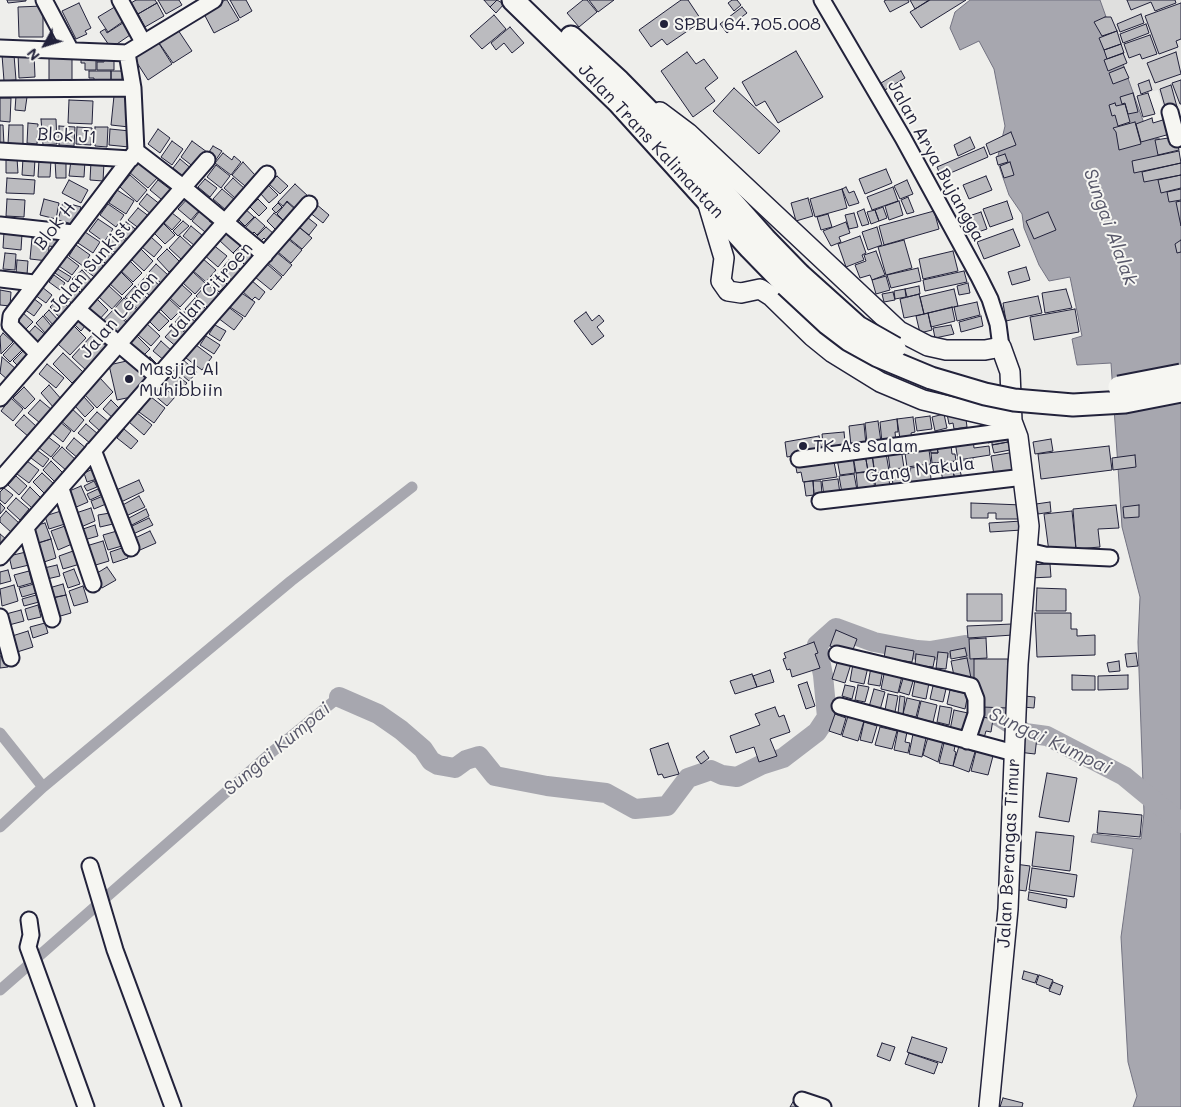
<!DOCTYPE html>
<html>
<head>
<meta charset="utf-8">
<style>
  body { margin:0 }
  #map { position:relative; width:1181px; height:1107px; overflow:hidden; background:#eeeeeb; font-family:Mali,sans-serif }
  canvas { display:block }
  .north { position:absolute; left:20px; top:20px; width:50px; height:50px; -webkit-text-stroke:4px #f6f6f2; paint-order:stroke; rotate:231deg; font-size:14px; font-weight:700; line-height:20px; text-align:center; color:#22223b }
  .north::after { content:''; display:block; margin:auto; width:18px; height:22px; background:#22223b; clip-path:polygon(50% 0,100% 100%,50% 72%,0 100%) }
</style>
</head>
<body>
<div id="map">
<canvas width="1181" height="1107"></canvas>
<div class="north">N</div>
</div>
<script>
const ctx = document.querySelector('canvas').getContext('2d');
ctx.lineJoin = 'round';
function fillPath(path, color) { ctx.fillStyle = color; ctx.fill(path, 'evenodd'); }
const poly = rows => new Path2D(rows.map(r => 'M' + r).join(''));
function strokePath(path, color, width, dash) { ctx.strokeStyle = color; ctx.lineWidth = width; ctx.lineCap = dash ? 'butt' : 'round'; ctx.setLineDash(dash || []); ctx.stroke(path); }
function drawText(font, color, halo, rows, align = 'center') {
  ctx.font = font + ' Mali,sans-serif'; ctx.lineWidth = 4; ctx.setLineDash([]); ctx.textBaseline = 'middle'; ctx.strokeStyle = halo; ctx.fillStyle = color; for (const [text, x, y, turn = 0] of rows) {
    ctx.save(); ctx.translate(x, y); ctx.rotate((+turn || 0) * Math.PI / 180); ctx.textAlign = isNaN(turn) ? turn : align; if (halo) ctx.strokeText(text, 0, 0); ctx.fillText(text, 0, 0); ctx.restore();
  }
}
fillPath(poly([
  [1090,0,1181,0,1181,105,1165,112,1158,90,1123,98]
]), '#dfdfde');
const water = poly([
  [970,0,1100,0,1150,140,1159,138,1181,214,1181,1107,1133,1107,1137,1096,1128,1062,1121,937,1133,849,1091,842,1093,834,1141,839,1144,813,1138,642,1140,597,1122,527,1111,363,1077,365,1072,339,1082,336,1070,277,1049,281,1039,265,1024,228,1022,214,1009,195,997,160,1005,126,994,69,979,41,960,50,950,28,955,12,970,0]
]);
fillPath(water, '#a7a7af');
strokePath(water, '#727281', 1);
strokePath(poly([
  [0,733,43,787],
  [0,827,43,787,291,581,412,487],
  [0,990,272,752,339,697]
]), '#a7a7af', 11);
strokePath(poly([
  [339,697,378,714,401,730,423,749,431,761,438,765,455,768,466,760,479,756,495,776,547,786,606,793,635,809,667,806,688,778,711,770,722,775,737,777,761,765,783,758,817,732,827,717,823,675,817,645,836,628,874,642,917,650,930,651,965,645,969,655,979,708,1000,717,1025,733,1047,736,1124,776,1181,823]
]), '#a7a7af', 20);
const building = poly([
  [7,0,26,0,26,1,8,3,7,0],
  [136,0,155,0,157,3,138,14,131,3,136,0],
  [158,0,179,0,182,5,166,14,158,0],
  [225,0,227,0,239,20,214,33,203,12,225,0],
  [230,0,246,0,252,11,240,18,230,0],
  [484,0,497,0,490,7,484,0],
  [497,0,504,4,496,13,490,7,497,0],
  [583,0,587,0,597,12,579,27,567,13,583,0],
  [589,0,614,0,598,12,589,0],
  [681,0,688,0,702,21,667,45,662,39,651,47,639,30,681,0],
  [732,0,737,0,741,5,734,11,728,3,732,0],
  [886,0,908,0,909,2,890,12,884,1,886,0],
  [910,0,929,0,915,9,910,0],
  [930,0,966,0,921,28,910,12,930,0],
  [1127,0,1175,0,1176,3,1155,11,1151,2,1131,10,1127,0],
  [79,3,91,28,85,31,87,34,76,39,62,11,79,3],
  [157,3,164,16,145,27,138,14,157,3],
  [1181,3,1181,39,1176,41,1178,47,1159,54,1145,16,1181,3],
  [118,5,125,20,108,32,98,17,118,5],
  [43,6,43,37,19,37,18,7,43,6],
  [742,7,747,13,739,19,741,21,727,33,720,24,742,7],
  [1141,14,1144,23,1120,32,1117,24,1141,14],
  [494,15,506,29,482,49,470,36,494,15],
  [1105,17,1111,17,1117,31,1102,36,1094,22,1105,17],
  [126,21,133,33,111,48,100,32,105,29,107,33,126,21],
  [1146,24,1149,33,1123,43,1120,34,1146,24],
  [176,27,192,51,173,63,157,40,176,27],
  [510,27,524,43,512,53,504,43,496,50,491,43,510,27],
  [1117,31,1121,44,1104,50,1099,38,1117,31],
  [1150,35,1157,54,1142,59,1140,54,1129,58,1124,44,1150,35],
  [158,42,172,64,148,80,134,58,158,42],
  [1121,44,1124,53,1107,59,1104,50,1121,44],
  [796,51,823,97,778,123,765,101,756,106,742,82,796,51],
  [687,52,696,64,704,59,718,78,705,88,715,101,693,117,661,71,687,52],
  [1176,52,1181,74,1155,83,1147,63,1176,52],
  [34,53,35,77,19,78,18,54,34,53],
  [49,53,72,54,72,80,49,80,49,53],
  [81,53,103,54,103,61,96,61,96,70,85,70,85,63,81,63,81,53],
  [1123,53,1127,63,1108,71,1104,60,1123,53],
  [2,55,14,55,16,80,4,81,2,55],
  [104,56,114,56,114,70,97,70,97,62,104,62,104,56],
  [1124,67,1129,78,1113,84,1109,73,1124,67],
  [89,71,111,71,111,86,94,85,94,78,89,78,89,71],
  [111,71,122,71,122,86,111,86,111,71],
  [901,71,905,78,885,90,881,83,901,71],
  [1149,80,1152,90,1141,94,1138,84,1149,80],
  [1181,80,1181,104,1180,104,1172,83,1181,80],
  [1171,85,1177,107,1166,110,1160,89,1171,85],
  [734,88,780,131,759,154,713,111,734,88],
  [1133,93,1138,112,1128,114,1125,103,1122,104,1120,97,1133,93],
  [1148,93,1155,114,1143,117,1137,96,1148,93],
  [16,96,27,97,25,111,15,110,16,96],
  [114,96,131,97,129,127,111,125,114,96],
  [0,98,11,98,10,122,0,121,0,98],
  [69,100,93,101,92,124,68,123,69,100],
  [1115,103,1116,106,1125,104,1130,122,1118,126,1115,115,1112,116,1109,105,1115,103],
  [1152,118,1153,123,1166,119,1170,134,1141,142,1136,124,1152,118],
  [41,119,56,119,57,144,43,145,41,119],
  [1135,122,1141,144,1119,150,1116,132,1113,128,1135,122],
  [28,123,38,124,37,144,27,143,28,123],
  [0,125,3,125,4,145,0,145,0,125],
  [9,125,23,125,23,144,8,144,9,125],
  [59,126,75,127,74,146,59,145,59,126],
  [77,127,92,128,91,145,76,144,77,127],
  [95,127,108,127,107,147,95,146,95,127],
  [110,129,130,131,129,147,109,145,110,129],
  [158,129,170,138,160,153,148,144,158,129],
  [1011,132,1016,145,990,155,986,144,1011,132],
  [970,137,975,148,958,156,954,145,970,137],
  [1175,137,1179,150,1158,155,1155,140,1175,137],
  [172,141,183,149,172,165,161,157,172,141],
  [192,141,207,152,195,168,181,157,192,141],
  [213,146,222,151,215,161,207,155,213,146],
  [984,147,988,157,941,177,937,167,984,147],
  [1179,151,1181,163,1134,173,1132,161,1179,151],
  [223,153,232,160,234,156,241,162,231,175,215,163,223,153],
  [1005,154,1008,162,998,165,996,157,1005,154],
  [17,158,18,173,6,173,6,159,17,158],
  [23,158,35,159,34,176,22,175,23,158],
  [180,159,193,170,186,179,173,168,180,159],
  [39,160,51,160,50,177,38,177,39,160],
  [55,160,66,160,66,178,56,178,55,160],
  [71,160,85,161,84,177,69,176,71,160],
  [139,160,158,177,148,188,129,172,139,160],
  [91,162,104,163,103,181,90,180,91,162],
  [243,162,255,175,245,186,232,175,243,162],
  [1010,162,1014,175,1004,178,1000,166,1010,162],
  [1181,163,1181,175,1144,182,1142,172,1181,163],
  [216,165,230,176,221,188,207,177,216,165],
  [886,169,892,183,865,194,859,179,886,169],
  [130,175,147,190,137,202,120,187,130,175],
  [1181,175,1181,188,1161,193,1158,180,1181,175],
  [277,176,288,186,280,194,269,184,277,176],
  [986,176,992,190,969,199,963,185,986,176],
  [7,178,35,180,34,194,6,193,7,178],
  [233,178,245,189,236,199,224,188,233,178],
  [205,179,217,188,210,197,198,187,205,179],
  [69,180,88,190,81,203,62,193,69,180],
  [158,180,175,193,167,204,150,190,158,180],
  [907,180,913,194,900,199,894,186,907,180],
  [295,184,309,197,297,210,287,201,283,206,278,202,295,184],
  [268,185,278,195,269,203,260,193,268,185],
  [846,187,849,193,854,191,859,203,849,206,842,189,846,187],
  [893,187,898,201,872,210,867,197,893,187],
  [222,189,235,200,226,210,213,199,222,189],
  [842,189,847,208,815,217,810,199,842,189],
  [1181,189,1181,200,1169,202,1167,192,1181,189],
  [117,190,134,201,126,214,109,203,117,190],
  [147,194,161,205,152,215,139,204,147,194],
  [189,197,201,208,191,220,178,209,189,197],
  [908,197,914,212,907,214,901,200,908,197],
  [808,198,813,216,796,221,791,203,808,198],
  [7,199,25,200,24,217,6,216,7,199],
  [44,199,59,203,56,219,40,215,44,199],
  [258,199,267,208,259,216,250,207,258,199],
  [899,201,903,215,889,220,885,206,899,201],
  [1007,201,1013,219,990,227,983,209,1007,201],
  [1181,201,1181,226,1176,202,1181,201],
  [63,202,81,207,76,225,58,220,63,202],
  [287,202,297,211,286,223,277,214,287,202],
  [278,203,282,207,276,213,272,209,278,203],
  [108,204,124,215,116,227,100,215,108,204],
  [316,204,329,215,323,223,309,212,316,204],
  [242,206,254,217,245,226,234,215,242,206],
  [883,207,887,218,879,221,875,210,883,207],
  [138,208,150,217,140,229,128,220,138,208],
  [202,208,212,217,209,221,213,224,205,232,192,221,202,208],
  [864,209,869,224,862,226,857,212,864,209],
  [875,210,879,221,871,224,867,212,875,210],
  [934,211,939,229,884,245,879,226,934,211],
  [981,212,987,229,969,235,963,218,981,212],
  [1048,212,1056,230,1034,239,1026,221,1048,212],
  [172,213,181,220,172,230,164,223,172,213],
  [274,213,284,221,276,230,267,221,274,213],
  [854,213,858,227,849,229,845,215,854,213],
  [828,214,832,227,821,230,817,217,828,214],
  [255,217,265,226,257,235,254,232,251,235,244,229,255,217],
  [307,217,317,225,309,235,299,227,307,217],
  [98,219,113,229,104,242,89,231,98,219],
  [183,221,189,226,178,236,173,231,183,221],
  [126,222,138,231,130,242,118,232,126,222],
  [846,222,850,233,839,237,841,242,831,246,823,231,846,222],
  [163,223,175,235,165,244,154,233,163,223],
  [294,223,312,238,302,249,285,235,294,223],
  [191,226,203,236,195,246,183,236,191,226],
  [266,227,274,234,267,241,264,238,260,242,255,238,266,227],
  [877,227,882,245,868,250,862,232,877,227],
  [229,228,244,242,233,253,219,240,229,228],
  [1013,229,1020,246,984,259,977,242,1013,229],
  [4,232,22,234,21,250,3,248,4,232],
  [85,232,100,242,93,253,78,243,85,232],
  [116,233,128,243,118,255,106,245,116,233],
  [41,236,57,238,56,247,49,246,48,261,30,259,32,238,40,239,41,236],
  [180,236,193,248,182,260,169,248,180,236],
  [860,236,866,253,862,255,864,260,846,267,838,244,860,236],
  [151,237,162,247,154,257,142,247,151,237],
  [288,239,302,250,291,263,278,252,288,239],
  [904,240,912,268,886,275,878,247,904,240],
  [1181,240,1181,252,1177,253,1175,244,1181,240],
  [244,242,259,256,248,268,233,253,244,242],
  [212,244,227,256,218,267,203,254,212,244],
  [76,245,90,255,83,266,69,256,76,245],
  [103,247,116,257,109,266,96,256,103,247],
  [140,248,153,261,144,271,131,259,140,248],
  [167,249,180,262,169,272,157,259,167,249],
  [876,251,885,275,872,280,870,275,860,278,855,265,866,261,864,255,876,251],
  [953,251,958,271,923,279,919,259,953,251],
  [276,252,292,265,283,276,267,262,276,252],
  [5,253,16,254,15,270,3,269,5,253],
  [66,256,79,266,72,275,59,266,66,256],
  [93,258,106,268,97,279,84,269,93,258],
  [202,258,216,270,206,282,192,270,202,258],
  [17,260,28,261,27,275,16,274,17,260],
  [129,260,142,273,133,282,120,270,129,260],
  [229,260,241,270,233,281,220,271,229,260],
  [156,264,168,275,161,283,149,272,156,264],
  [267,264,282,277,271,290,255,277,267,264],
  [1026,267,1030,280,1012,285,1008,272,1026,267],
  [918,268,921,281,891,288,887,275,918,268],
  [58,269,71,277,68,282,55,273,58,269],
  [82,270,94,283,84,292,72,279,82,270],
  [120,271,133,284,122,295,109,283,120,271],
  [964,271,967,282,925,291,923,280,964,271],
  [193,272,205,283,195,294,183,283,193,272],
  [217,274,227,284,219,292,209,283,217,274],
  [54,275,65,283,60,290,49,282,54,275],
  [147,275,159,285,150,296,138,285,147,275],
  [886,276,890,290,876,294,872,280,886,276],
  [251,280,265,292,259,300,255,297,252,300,242,291,251,280],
  [968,283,970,293,959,295,957,286,968,283],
  [72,284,83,295,73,305,63,294,72,284],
  [181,284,192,294,180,307,169,297,181,284],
  [207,284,221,296,209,309,196,296,207,284],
  [108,285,122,298,112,309,98,296,108,285],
  [135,286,150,301,140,311,125,297,135,286],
  [919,286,920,294,907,297,905,289,919,286],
  [42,287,52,295,46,303,35,295,42,287],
  [905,289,906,297,895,299,894,291,905,289],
  [954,289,958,306,924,314,920,297,954,289],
  [1066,289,1072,308,1045,313,1042,293,1066,289],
  [0,290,11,292,10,306,0,305,0,290],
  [240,292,255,302,245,317,230,307,240,292],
  [893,292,895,300,884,302,882,294,893,292],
  [919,294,924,314,904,318,900,299,919,294],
  [1038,296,1042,313,1006,321,1003,303,1038,296],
  [95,297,108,310,97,322,83,308,95,297],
  [33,298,42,305,34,316,24,309,33,298],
  [60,298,70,309,60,318,50,307,60,298],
  [124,298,139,312,129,323,114,309,124,298],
  [195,298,207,310,196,320,185,309,195,298],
  [169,299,181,310,171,320,160,309,169,299],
  [977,302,980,315,957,321,954,307,977,302],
  [227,306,243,318,234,330,218,318,227,306],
  [952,307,955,321,931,327,928,313,952,307],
  [1075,309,1079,332,1034,340,1030,317,1075,309],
  [49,310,59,321,54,326,44,315,49,310],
  [113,310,128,324,115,338,100,324,113,310],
  [157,310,169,321,159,331,147,319,157,310],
  [22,312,33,322,22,333,12,323,22,312],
  [184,312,198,324,188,334,175,322,184,312],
  [586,312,592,321,599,315,604,321,597,327,604,336,592,345,574,321,586,312],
  [928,313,932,330,920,333,916,316,928,313],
  [43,316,53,328,46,334,36,323,43,316],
  [76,316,85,326,81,331,71,321,76,316],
  [981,316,983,326,961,332,959,322,981,316],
  [146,323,160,336,151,346,136,333,146,323],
  [176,325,189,336,178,348,165,337,176,325],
  [215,325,226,331,220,341,209,334,215,325],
  [951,325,954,334,935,338,933,328,951,325],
  [35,326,48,337,37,349,24,338,35,326],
  [74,326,86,338,70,355,58,344,74,326],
  [3,333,13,342,1,354,0,337,3,333],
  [93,334,109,349,88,372,72,357,93,334],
  [136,335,150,349,139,360,125,346,136,335],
  [206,336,220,345,214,354,200,345,206,336],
  [161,341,173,352,165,361,153,351,161,341],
  [15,342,23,349,10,362,3,355,15,342],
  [196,345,212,357,202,370,186,358,196,345],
  [23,351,29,357,19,367,13,361,23,351],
  [63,353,83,372,72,383,53,364,63,353],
  [2,357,16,369,8,380,0,373,2,357],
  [150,357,158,365,153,371,144,362,150,357],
  [182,359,197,372,189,381,175,369,182,359],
  [131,360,144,369,148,388,141,395,117,400,109,365,131,360],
  [47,364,64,378,56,388,39,374,47,364],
  [171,371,187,383,178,394,163,381,171,371],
  [100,378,113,392,97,408,84,394,100,378],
  [49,385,62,400,54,408,41,393,49,385],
  [161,385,175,397,167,406,153,394,161,385],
  [24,387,35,399,25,409,13,398,24,387],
  [84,397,94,408,85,417,75,406,84,397],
  [151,397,165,408,154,423,139,412,151,397],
  [11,398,23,409,13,421,1,411,11,398],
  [40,400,52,410,40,423,28,413,40,400],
  [111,400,123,412,115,420,103,409,111,400],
  [69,406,84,420,74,432,59,419,69,406],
  [965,411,967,427,954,429,953,423,949,424,947,414,965,411],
  [97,412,109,422,100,431,89,421,97,412],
  [137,413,152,425,144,435,129,422,137,413],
  [944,414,947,428,935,431,932,417,944,414],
  [24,415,37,427,29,437,15,425,24,415],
  [930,416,932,429,917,431,915,418,930,416],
  [913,417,915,432,911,433,912,438,900,439,897,419,913,417],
  [897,419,898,432,895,432,896,442,882,443,880,422,897,419],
  [59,421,71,431,63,442,51,432,59,421],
  [878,421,881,442,867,443,865,423,878,421],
  [86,424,98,434,91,444,78,433,86,424],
  [864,424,866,445,851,446,849,426,864,424],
  [124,429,138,441,131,449,117,438,124,429],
  [844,432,846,451,824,454,822,434,844,432],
  [1006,433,1008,442,992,445,992,442,988,443,987,437,1006,433],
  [47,436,60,446,51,457,38,447,47,436],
  [819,436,822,451,787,457,785,442,819,436],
  [74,438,87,449,79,459,66,448,74,438],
  [973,439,974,448,989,446,990,455,958,460,955,442,973,439],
  [1051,439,1053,451,1035,454,1033,442,1051,439],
  [1008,442,1010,450,994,453,992,445,1008,442],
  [928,443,931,464,907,467,904,446,928,443],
  [951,445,952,454,955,454,956,461,932,463,931,453,938,453,937,446,951,445],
  [937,446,938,453,931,453,930,447,937,446],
  [1109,446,1112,470,1041,479,1038,454,1109,446],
  [62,447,77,461,67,471,52,458,62,447],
  [901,448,904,468,890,469,888,453,901,448],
  [37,450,49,459,43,467,31,458,37,450],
  [1015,452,1018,471,994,475,991,456,1015,452],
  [872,453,874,470,868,471,865,454,872,453],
  [886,453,889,471,875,473,872,455,886,453],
  [865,454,868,471,856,473,853,456,865,454],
  [1135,455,1136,467,1113,470,1112,458,1135,455],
  [833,457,837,477,803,482,801,472,797,473,795,462,833,457],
  [853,457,855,473,840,475,837,459,853,457],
  [973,459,974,467,959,469,958,461,973,459],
  [27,461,39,470,29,483,17,474,27,461],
  [51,461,64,474,56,483,43,470,51,461],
  [956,461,957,470,953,471,955,480,943,482,940,464,956,461],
  [930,466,931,480,911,482,910,468,930,466],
  [93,469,97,479,87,482,84,473,93,469],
  [909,469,910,485,893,486,892,474,899,473,899,470,909,469],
  [960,470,962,479,955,480,953,471,960,470],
  [873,472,875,492,858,493,856,473,873,472],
  [888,472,890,487,876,489,874,474,888,472],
  [42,473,54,484,45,494,33,482,42,473],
  [854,474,857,490,842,493,839,476,854,474],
  [16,476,27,486,19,495,8,485,16,476],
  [838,479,840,494,824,496,822,481,838,479],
  [139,480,144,491,119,503,114,491,139,480],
  [94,481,97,487,87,491,84,486,94,481],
  [813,481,821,481,822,495,814,495,813,481],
  [813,481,814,495,806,496,804,482,813,481],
  [81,486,88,502,74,508,67,492,81,486],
  [30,487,41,498,32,508,21,498,30,487],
  [4,488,13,495,5,504,0,500,0,492,4,488],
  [98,489,101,495,90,500,87,494,98,489],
  [103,496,106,504,94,509,91,501,103,496],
  [139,496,145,507,124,517,119,507,139,496],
  [16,498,29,509,20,520,7,508,16,498],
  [1050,502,1051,512,1038,514,1036,504,1050,502],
  [0,503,5,508,0,514,0,503],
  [971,503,1022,505,1022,519,996,519,996,513,988,513,988,518,971,518,971,503],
  [1116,505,1119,528,1098,529,1100,547,1076,549,1073,509,1116,505],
  [1139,505,1139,517,1124,518,1123,507,1139,505],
  [91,508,95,521,81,527,76,513,91,508],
  [146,509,149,516,130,526,127,519,146,509],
  [6,511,20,524,12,533,0,522,0,518,6,511],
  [61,511,65,524,49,529,45,516,61,511],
  [1072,511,1076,549,1049,552,1044,514,1072,511],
  [110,513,113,524,100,527,98,515,110,513],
  [149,518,153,525,133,534,130,527,149,518],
  [1022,521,1022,530,990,532,989,523,1022,521],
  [45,523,51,539,35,544,30,527,45,523],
  [95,525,98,536,84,540,80,530,95,525],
  [65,526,72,544,58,550,51,531,65,526],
  [117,531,122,546,108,550,103,535,117,531],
  [150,531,156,543,140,550,135,538,150,531],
  [0,534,6,539,1,544,0,543,0,534],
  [51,539,56,558,41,563,35,544,51,539],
  [103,541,109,561,89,567,83,547,103,541],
  [125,547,128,558,113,563,110,552,125,547],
  [76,550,80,564,63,569,59,556,76,550],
  [26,552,29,565,12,569,9,556,26,552],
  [1050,564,1051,577,1030,578,1029,565,1050,564],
  [57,565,60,576,47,579,44,568,57,565],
  [107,567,116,580,102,588,94,575,107,567],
  [74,569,80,584,68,588,63,573,74,569],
  [8,570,11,581,0,584,0,572,8,570],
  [29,571,32,583,18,587,14,575,29,571],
  [34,584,36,593,22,597,19,588,34,584],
  [63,584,66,595,52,598,49,588,63,584],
  [14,585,18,601,2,606,0,589,14,585],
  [83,586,88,602,74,606,69,591,83,586],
  [1037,588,1066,589,1066,611,1036,611,1037,588],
  [967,594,1002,594,1002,621,967,621,967,594],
  [36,595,39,602,24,606,22,599,36,595],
  [66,595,71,613,57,617,52,598,66,595],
  [38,605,41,617,28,620,25,609,38,605],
  [21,610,24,621,9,625,6,614,21,610],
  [1035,613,1071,613,1071,629,1077,629,1077,636,1095,635,1095,655,1037,657,1035,613],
  [45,623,48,633,33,638,30,627,45,623],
  [1012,624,1013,635,968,638,967,626,1012,624],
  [836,630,857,639,851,655,830,646,836,630],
  [28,631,33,647,14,653,9,637,28,631],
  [986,638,987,658,970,659,969,639,986,638],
  [814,642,818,653,815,654,820,668,792,677,790,669,787,670,783,659,786,658,784,653,814,642],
  [886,646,914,651,912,662,884,658,886,646],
  [965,648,967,656,951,659,950,651,965,648],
  [938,652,948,653,946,669,936,668,938,652],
  [1136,653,1138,666,1127,667,1125,654,1136,653],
  [916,654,935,657,933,667,915,665,916,654],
  [6,655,8,667,0,668,0,656,6,655],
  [967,658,971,678,955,681,951,661,967,658],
  [974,659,1008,659,1008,708,982,707,977,693,977,681,974,681,974,659],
  [838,660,851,664,845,683,832,679,838,660],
  [1119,661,1120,671,1109,672,1107,663,1119,661],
  [853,664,868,667,864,684,850,681,853,664],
  [871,667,883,669,880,686,868,684,871,667],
  [885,669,903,672,898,693,881,689,885,669],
  [770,670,774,682,757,687,753,676,770,670],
  [752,674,757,687,735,694,730,681,752,674],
  [904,675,914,678,909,695,899,692,904,675],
  [1072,675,1095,676,1095,690,1072,690,1072,675],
  [1128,675,1128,689,1098,690,1098,676,1128,675],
  [915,680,929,683,926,699,912,696,915,680],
  [807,682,815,706,806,709,798,685,807,682],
  [845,685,855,687,852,699,842,696,845,685],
  [858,685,869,687,865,702,855,700,858,685],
  [933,686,946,689,943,702,930,699,933,686],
  [874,689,885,692,880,710,869,707,874,689],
  [950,690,968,694,965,709,947,704,950,690],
  [888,694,898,696,895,712,885,710,888,694],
  [900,696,905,697,903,714,898,713,900,696],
  [1024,696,1035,697,1034,708,1023,707,1024,696],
  [907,698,920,701,916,717,903,714,907,698],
  [921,701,937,705,933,722,917,718,921,701],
  [940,706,952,708,949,725,937,722,940,706],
  [775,707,779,717,784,715,790,732,770,739,777,756,759,762,754,747,736,753,730,736,760,725,755,714,775,707],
  [954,710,968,713,964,733,950,730,954,710],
  [835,714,846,718,841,735,829,731,835,714],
  [848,716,864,721,858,741,842,736,848,716],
  [977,716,993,719,991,732,986,731,984,738,973,736,977,716],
  [864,722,877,726,872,743,860,740,864,722],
  [880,727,897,731,892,749,875,745,880,727],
  [898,730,907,732,905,742,910,743,908,753,894,750,898,730],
  [913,734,926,738,922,757,909,754,913,734],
  [1020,735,1037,737,1035,754,1018,752,1020,735],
  [928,737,943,741,938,762,923,755,928,737],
  [668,743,679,774,664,778,662,774,658,775,650,749,668,743],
  [944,743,955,746,954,751,956,752,953,766,939,763,944,743],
  [959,746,975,752,969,772,953,766,959,746],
  [704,751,709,758,701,764,696,757,704,751],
  [976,751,993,756,988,775,971,771,976,751],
  [1047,773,1077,778,1069,822,1039,817,1047,773],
  [1099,811,1142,815,1140,837,1097,833,1099,811],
  [1036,832,1074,836,1070,871,1032,866,1036,832],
  [1015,864,1030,866,1026,891,1011,889,1015,864],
  [1032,868,1077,875,1074,897,1029,890,1032,868],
  [1029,892,1067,899,1066,908,1028,900,1029,892],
  [1024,971,1038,975,1035,983,1022,979,1024,971],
  [1039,975,1053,980,1049,989,1036,984,1039,975],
  [1053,982,1063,986,1060,995,1049,991,1053,982],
  [912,1037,947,1048,942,1063,907,1052,912,1037],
  [882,1043,895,1047,890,1061,877,1056,882,1043],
  [909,1053,938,1063,934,1074,905,1064,909,1053],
  [1003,1098,1023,1103,1022,1107,1000,1107,1003,1098],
  [794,1100,807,1107,790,1107,794,1100]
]);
fillPath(building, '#bbbbbf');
strokePath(building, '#22223b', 1);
const minor = poly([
  [44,0,70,49],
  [120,0,143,42],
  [822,0,903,138,979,277,990,299,998,324,1001,347],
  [0,48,127,53],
  [127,53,133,88,136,151,184,188,265,255],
  [127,53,214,0],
  [0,89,133,88],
  [1170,112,1177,139],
  [0,151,131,159],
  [0,225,73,233],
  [0,279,34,283],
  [77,309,158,377],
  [38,354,10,325,11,316,136,151],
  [0,398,207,160],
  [93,450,131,548],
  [799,459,1015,430],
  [0,480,267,174],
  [61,489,93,584],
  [820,501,1024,477],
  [26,528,52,619],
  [1028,551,1045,555,1110,558],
  [0,557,309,204],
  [0,617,11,658],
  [837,654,971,686,976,699,976,714,967,741],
  [840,706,1014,753],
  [90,866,115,950,173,1107],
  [29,920,31,935,28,947,86,1107],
  [802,1100,823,1107]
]);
const major = poly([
  [660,112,688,133,899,331,928,346,946,350,985,350,1001,347,1010,372,1012,421,1018,437,1029,526,1018,664,1008,909,989,1107],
  [707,201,724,258,721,281,728,291,741,293,760,289,771,296,812,336,833,353,880,382,923,400,1012,421]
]);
const highway = poly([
  [513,0,619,103,750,248,786,285],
  [571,37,619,81,679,142,765,239,799,274]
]);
strokePath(minor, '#22223b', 19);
strokePath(major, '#22223b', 22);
strokePath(highway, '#22223b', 25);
strokePath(minor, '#f6f6f2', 15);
strokePath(major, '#f6f6f2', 19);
strokePath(highway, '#f6f6f2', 21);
const highwayBridge = poly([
  [799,274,858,327,895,348],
  [786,285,828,324,849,340,878,356,931,378,985,394,1014,400,1073,405,1125,402,1181,391],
  [1119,387,1181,375]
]);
strokePath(highwayBridge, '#22223b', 25, []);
strokePath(highwayBridge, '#f6f6f2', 21);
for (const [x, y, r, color] of [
  [664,24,5,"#22223b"],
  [129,379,5,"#22223b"],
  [803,446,5,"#22223b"]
]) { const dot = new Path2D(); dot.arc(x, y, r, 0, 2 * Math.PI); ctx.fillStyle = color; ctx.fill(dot); strokePath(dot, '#f6f6f2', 2); }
drawText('18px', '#22223b', '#f6f6f2', [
  ["SPBU 64.705.008",674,24],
  ["Masjid Al",139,369],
  ["Muhibbiin",139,390],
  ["TK As Salam",813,446]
], 'left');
drawText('18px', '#22223b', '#f6f6f2', [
  ["Blok J1",67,136,3],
  ["Jalan Trans Kalimantan",651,141,47],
  ["Jalan Arya Bujangga",936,161,61],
  ["Blok H",55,226,-52],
  ["Jalan Sunkist",90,267,-49],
  ["Jalan Citroen",210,290,-49],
  ["Jalan Lemon",119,315,-49],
  ["Gang Nakula",920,470,-7],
  ["Jalan Berangas Timur",1009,853,-87]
]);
drawText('italic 19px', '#575769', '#f6f6f2', [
  ["Sungai Alalak",1110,227,70],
  ["Sungai Kumpai",1050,741,25],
  ["Sungai Kumpai",277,749,-40]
]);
</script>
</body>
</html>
